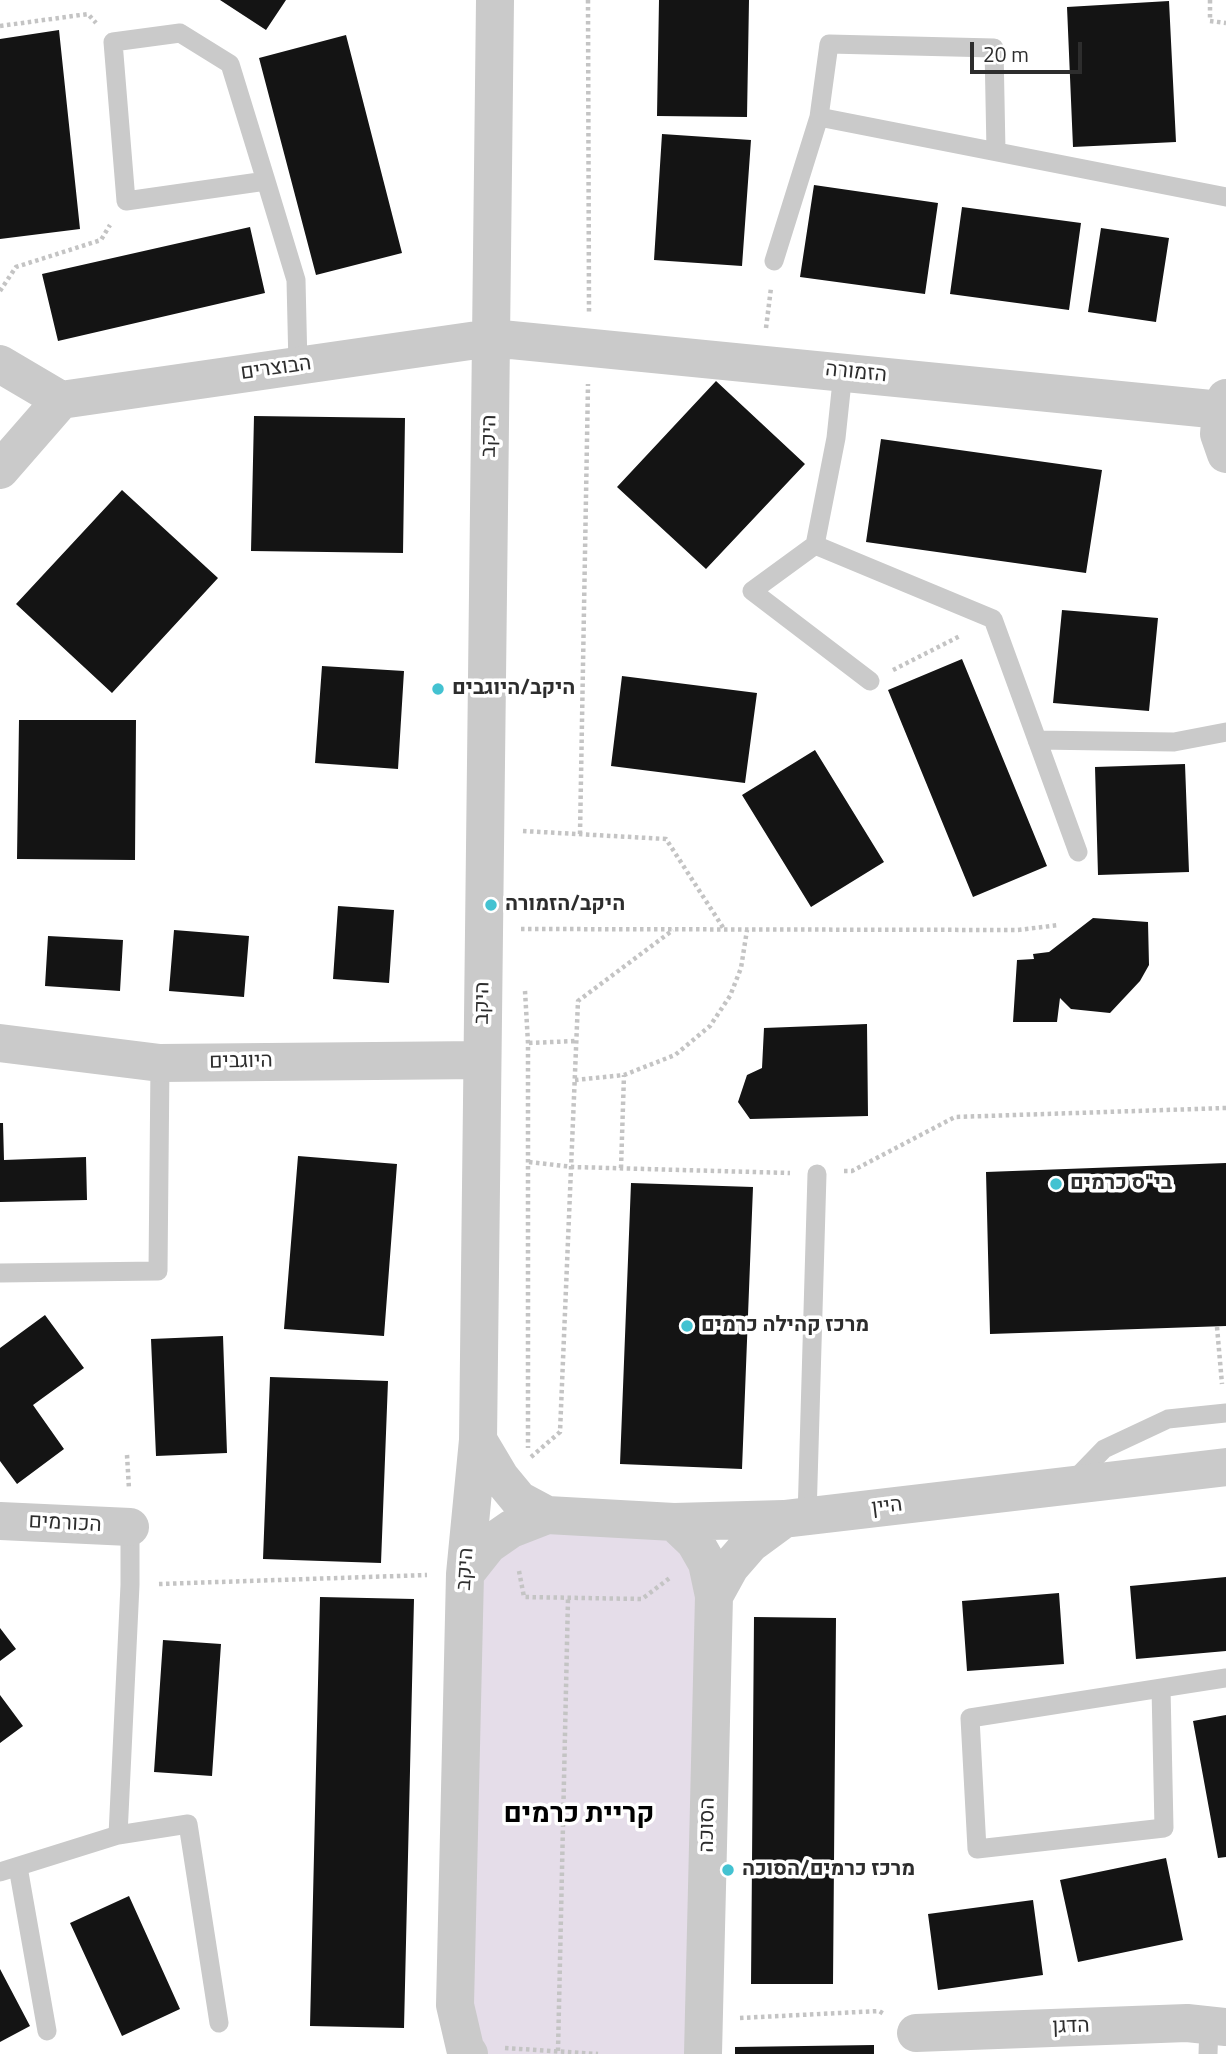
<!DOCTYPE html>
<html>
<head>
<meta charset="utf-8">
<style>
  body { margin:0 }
  #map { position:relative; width:1226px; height:2054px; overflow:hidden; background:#fff; font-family:"Titillium Web",sans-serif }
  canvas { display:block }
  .scale { position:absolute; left:970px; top:42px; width:112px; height:32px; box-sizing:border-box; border:4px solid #2d2d2d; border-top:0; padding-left:9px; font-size:21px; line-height:24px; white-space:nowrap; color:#2d2d2d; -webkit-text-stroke:5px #fff; paint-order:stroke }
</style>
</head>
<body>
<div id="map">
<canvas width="1226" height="2054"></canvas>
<div class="scale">20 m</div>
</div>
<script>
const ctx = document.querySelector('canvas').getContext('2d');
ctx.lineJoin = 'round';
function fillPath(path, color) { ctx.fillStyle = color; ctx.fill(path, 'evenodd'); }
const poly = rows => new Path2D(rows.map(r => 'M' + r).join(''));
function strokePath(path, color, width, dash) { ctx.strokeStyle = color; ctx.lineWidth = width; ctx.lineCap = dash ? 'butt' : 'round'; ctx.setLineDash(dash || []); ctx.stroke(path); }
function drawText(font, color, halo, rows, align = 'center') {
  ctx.font = font + ' "Titillium Web",Heebo,sans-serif'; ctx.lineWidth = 7; ctx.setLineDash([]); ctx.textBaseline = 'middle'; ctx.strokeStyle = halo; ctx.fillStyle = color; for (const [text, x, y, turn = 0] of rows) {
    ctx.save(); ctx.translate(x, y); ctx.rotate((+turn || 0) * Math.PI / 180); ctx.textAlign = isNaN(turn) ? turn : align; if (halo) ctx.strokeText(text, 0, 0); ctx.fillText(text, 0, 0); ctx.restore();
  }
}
fillPath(poly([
  [511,1529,695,1542,702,2054,469,2054,465,1574]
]), '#e5dde9');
fillPath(poly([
  [220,0,286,0,266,30],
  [659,0,749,0,747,117,657,116],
  [1169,1,1176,142,1073,147,1067,7],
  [59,30,80,229,0,239,0,39],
  [346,35,402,253,316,275,259,58],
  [662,134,751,140,742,266,654,260],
  [814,185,938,203,925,294,800,277],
  [962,207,1081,223,1069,310,950,294],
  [250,227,265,293,58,341,42,274],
  [1101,228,1169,238,1156,322,1088,312],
  [716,381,805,464,706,569,617,487],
  [254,416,405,418,403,553,251,551],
  [881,439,1102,470,1086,573,866,542],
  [122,490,218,578,112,693,16,604],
  [1062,610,1158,618,1149,711,1053,703],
  [962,659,1047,866,973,897,888,690],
  [322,666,404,671,398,769,315,763],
  [622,676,757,693,745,783,611,766],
  [19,720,136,720,135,860,17,859],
  [815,750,884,862,811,907,742,795],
  [1185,764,1189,872,1098,875,1095,767],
  [338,906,394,910,389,983,333,979],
  [1093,918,1148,922,1149,965,1140,981,1110,1013,1071,1009,1060,998,1057,1022,1013,1022,1017,960,1034,959,1033,954,1049,952],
  [174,930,249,936,244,997,169,991],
  [48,936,123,940,120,991,45,986],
  [867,1024,868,1116,750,1119,738,1102,747,1075,762,1068,764,1028],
  [0,1123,3,1123,4,1160,86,1157,87,1200,0,1202],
  [298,1156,397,1164,384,1336,284,1329],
  [1226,1163,1226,1326,990,1334,986,1172],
  [631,1183,753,1187,742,1469,620,1464],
  [45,1315,84,1368,33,1405,64,1449,17,1484,0,1461,0,1348],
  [223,1336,227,1453,156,1456,151,1339],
  [270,1377,388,1381,381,1563,263,1559],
  [1226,1577,1226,1651,1136,1659,1130,1586],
  [1059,1593,1064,1664,967,1671,962,1601],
  [320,1597,414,1599,404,2028,310,2026],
  [754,1617,836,1618,833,1984,751,1984],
  [0,1628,16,1649,0,1661],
  [163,1640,221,1644,212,1776,154,1772],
  [0,1695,23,1726,0,1743],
  [1226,1715,1226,1857,1218,1858,1193,1721],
  [1166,1858,1183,1940,1078,1962,1060,1880],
  [129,1896,180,2009,122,2036,70,1923],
  [1033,1900,1043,1975,938,1990,928,1914],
  [0,1969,30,2026,0,2042],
  [874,2045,874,2054,735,2054,735,2047]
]), '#141414');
strokePath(poly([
  [588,0,589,312],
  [1210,0,1210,21,1226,23],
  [0,26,88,14,96,23],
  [0,291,16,267,101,240,110,225],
  [766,328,771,288],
  [893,670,960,636],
  [523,831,666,839,724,929],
  [580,834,588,384],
  [521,929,1018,930,1059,925],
  [525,991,528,1043,528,1448],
  [529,1043,576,1041],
  [575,1080,624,1075,675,1055,710,1026,730,996,741,968,747,930],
  [529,1162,573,1167,790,1173],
  [621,1168,624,1075],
  [844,1171,852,1171,955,1117,1226,1108],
  [1217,1327,1222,1384],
  [127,1455,129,1489],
  [531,1457,560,1432,578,1001,673,930],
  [519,1571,524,1597,642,1599,671,1577],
  [159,1584,427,1575],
  [740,2018,879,2011,884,2014],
  [505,2048,598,2054],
  [558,2051,568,1598]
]), '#c4c4c4', 4.5, [3.5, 3.5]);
strokePath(poly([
  [996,151,994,48,829,44,819,117,1226,197],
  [266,181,126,201,113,42,180,33,230,64,266,181,296,280,298,366],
  [774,261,819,117],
  [815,545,836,438,843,372],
  [870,681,752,591,815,545,993,619,1078,852],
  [1037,740,1174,742,1226,732],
  [0,1273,158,1271,160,1063],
  [1073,1481,1104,1449,1168,1419,1226,1413],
  [807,1517,817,1174],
  [1161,1688,1164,1828,977,1849,970,1718,1226,1678],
  [118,1835,130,1585,130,1527],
  [18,1867,47,2031],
  [0,1872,118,1835,188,1824,219,2023],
  [1208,2054,1209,2025]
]), '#cacaca', 19);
strokePath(poly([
  [0,364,61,400],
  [1226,398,1221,410,1219,434,1226,454],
  [61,400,491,338,1221,410],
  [0,470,61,400],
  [0,1043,160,1063,482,1060],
  [478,1440,500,1477,519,1500,547,1515],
  [0,1521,130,1527],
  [674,1522,695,1542,707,1563,714,1596,703,2054],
  [465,1574,488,1545,511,1529,547,1515,674,1522,784,1519,1226,1467],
  [714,1596,730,1567,750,1544,784,1519],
  [916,2033,1187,2023,1226,2027],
  [469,2054,465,2048,455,2005,465,1574,478,1440,495,0]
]), '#cacaca', 38);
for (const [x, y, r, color] of [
  [438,689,7,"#43c2d1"],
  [491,905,7,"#43c2d1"],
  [1056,1184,7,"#43c2d1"],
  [687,1326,7,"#43c2d1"],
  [728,1870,7,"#43c2d1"]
]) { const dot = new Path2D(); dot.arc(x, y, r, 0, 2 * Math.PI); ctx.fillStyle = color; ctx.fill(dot); strokePath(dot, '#fff', 2.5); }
drawText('21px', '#2d2d2d', '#fff', [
  ["הבוצרים",276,369,-8],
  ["הזמורה",856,373,6],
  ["היקב",490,436,-89],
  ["היקב",483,1003,-89],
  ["היוגבים",241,1062,-1],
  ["היין",887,1507,-7],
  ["הכורמים",65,1524,3],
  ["היקב",466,1569,-86],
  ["הסוכה",708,1825,-89],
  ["הדגן",1071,2027,-2]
]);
drawText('bold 21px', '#2d2d2d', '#fff', [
  ["היקב/היוגבים",452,689],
  ["היקב/הזמורה",505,905],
  ["בי\"ס כרמים",1070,1184],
  ["מרכז קהילה כרמים",701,1326],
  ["מרכז כרמים/הסוכה",742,1870]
], 'left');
drawText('bold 28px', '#000', '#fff', [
  ["קריית כרמים",579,1815]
]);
</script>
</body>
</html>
